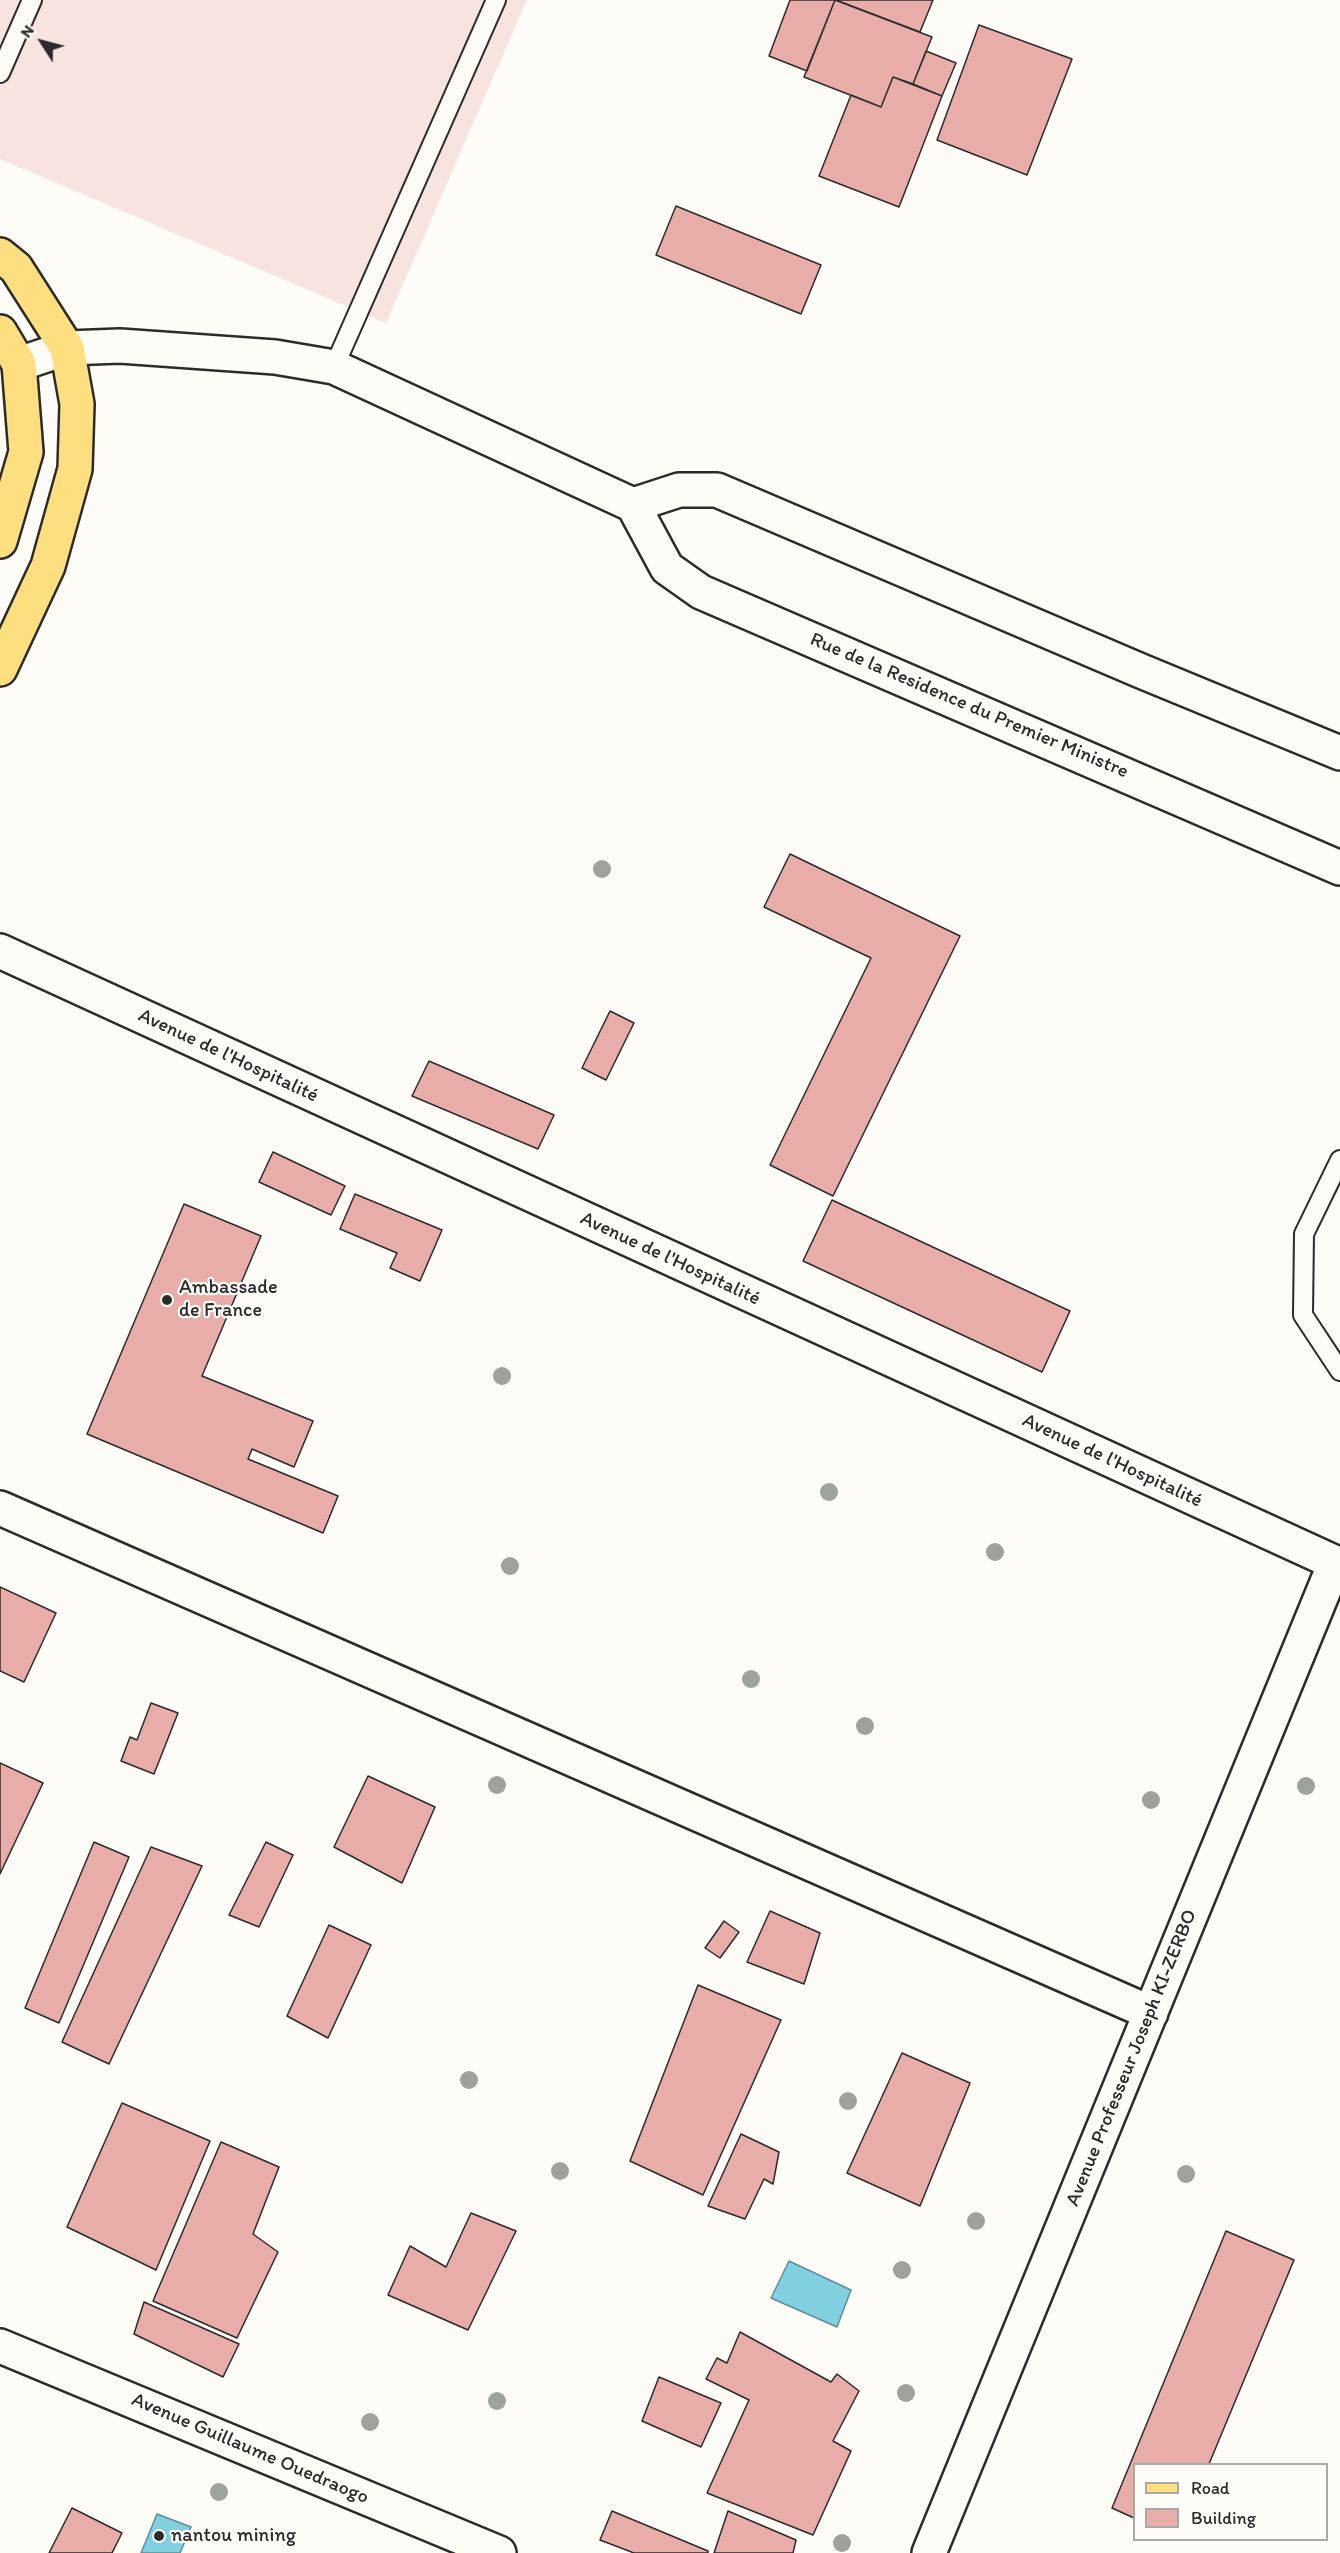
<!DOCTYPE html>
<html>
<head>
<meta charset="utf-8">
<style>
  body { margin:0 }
  #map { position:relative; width:1340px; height:2553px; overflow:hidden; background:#fdfcf7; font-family:Itim,sans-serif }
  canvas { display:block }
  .legend { position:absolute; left:1133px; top:2463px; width:195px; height:78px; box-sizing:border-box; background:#fdfcf7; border:2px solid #a9a8a5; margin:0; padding:8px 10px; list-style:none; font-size:18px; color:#2b2b2b }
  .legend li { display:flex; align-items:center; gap:12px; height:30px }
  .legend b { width:30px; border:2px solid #a9a8a5 }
  .north { position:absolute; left:12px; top:12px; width:60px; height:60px; -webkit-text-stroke:4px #fdfcf7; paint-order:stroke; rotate:306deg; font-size:16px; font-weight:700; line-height:24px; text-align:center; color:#2b2b2b }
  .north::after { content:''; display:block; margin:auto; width:21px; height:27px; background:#2b2b2b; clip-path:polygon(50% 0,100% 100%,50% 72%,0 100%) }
</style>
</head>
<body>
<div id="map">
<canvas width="1340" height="2553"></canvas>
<ul class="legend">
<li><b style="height:8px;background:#fedf80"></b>Road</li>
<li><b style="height:16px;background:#e8ada8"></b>Building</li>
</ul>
<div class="north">N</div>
</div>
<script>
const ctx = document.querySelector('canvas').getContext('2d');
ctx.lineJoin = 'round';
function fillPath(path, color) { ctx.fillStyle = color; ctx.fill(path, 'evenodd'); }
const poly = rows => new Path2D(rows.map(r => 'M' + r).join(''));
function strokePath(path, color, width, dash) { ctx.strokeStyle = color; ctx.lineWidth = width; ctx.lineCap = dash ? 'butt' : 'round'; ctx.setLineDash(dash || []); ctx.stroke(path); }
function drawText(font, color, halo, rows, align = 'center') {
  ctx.font = font + ' Itim,sans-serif'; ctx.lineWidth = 4.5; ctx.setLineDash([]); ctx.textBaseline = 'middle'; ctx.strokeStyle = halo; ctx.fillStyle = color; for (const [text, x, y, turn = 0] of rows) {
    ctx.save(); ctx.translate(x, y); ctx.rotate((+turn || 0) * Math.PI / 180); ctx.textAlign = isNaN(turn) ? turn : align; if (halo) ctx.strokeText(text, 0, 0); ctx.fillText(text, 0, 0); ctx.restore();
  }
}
fillPath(poly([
  [0,0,527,0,386,323,0,159]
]), '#f7e4df');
const water = poly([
  [789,2261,851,2290,837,2327,771,2298,789,2261],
  [157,2514,191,2527,180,2553,141,2553,157,2514]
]);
fillPath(water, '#81d0df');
strokePath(water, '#5f8e97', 1.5);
const building = poly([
  [790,0,835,0,807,71,769,56,790,0],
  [835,0,932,37,913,84,893,77,881,107,804,77,835,0],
  [836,0,933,0,920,32,836,0],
  [979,25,1072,59,1027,175,937,140,979,25],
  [926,51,956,63,942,96,913,84,926,51],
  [893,77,942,96,899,207,819,176,851,95,881,107,893,77],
  [676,206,821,265,801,314,656,255,676,206],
  [790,854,960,936,833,1196,770,1165,871,958,764,907,790,854],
  [610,1011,634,1023,606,1080,582,1068,610,1011],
  [429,1061,554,1115,538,1149,412,1096,429,1061],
  [273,1152,345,1186,331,1215,259,1182,273,1152],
  [355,1194,442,1230,420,1281,390,1268,397,1253,340,1229,355,1194],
  [832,1200,1070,1311,1042,1372,803,1261,832,1200],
  [184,1204,261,1236,202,1376,313,1421,294,1467,252,1449,248,1459,338,1496,323,1533,87,1434,184,1204],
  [0,1587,56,1613,24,1682,0,1671,0,1587],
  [151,1703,178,1713,154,1774,121,1761,130,1737,137,1740,151,1703],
  [0,1763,43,1783,0,1874,0,1763],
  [368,1776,435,1807,402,1883,334,1847,368,1776],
  [94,1842,129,1857,59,2023,25,2008,94,1842],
  [266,1842,293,1855,259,1927,229,1915,266,1842],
  [151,1847,202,1866,109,2064,62,2042,151,1847],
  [770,1911,820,1933,804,1984,747,1962,770,1911],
  [724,1921,739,1932,720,1958,705,1948,724,1921],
  [329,1925,371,1945,328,2038,287,2016,329,1925],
  [698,1985,781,2020,703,2195,630,2161,698,1985],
  [902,2053,970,2083,920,2206,847,2173,902,2053],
  [122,2103,210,2141,156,2270,67,2227,122,2103],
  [741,2134,779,2152,773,2184,764,2179,745,2219,708,2206,741,2134],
  [221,2142,279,2167,253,2234,278,2252,237,2338,153,2301,221,2142],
  [471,2213,516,2231,468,2330,388,2295,410,2246,446,2267,471,2213],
  [1226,2231,1294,2260,1209,2464,1134,2464,1134,2518,1112,2508,1226,2231],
  [144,2302,239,2344,223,2377,134,2334,144,2302],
  [740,2332,831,2382,837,2374,859,2391,833,2441,851,2451,813,2535,707,2493,749,2400,706,2379,717,2358,727,2363,740,2332],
  [659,2377,721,2403,701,2447,642,2421,659,2377],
  [72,2508,122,2533,112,2553,49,2553,72,2508],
  [612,2511,708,2551,708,2553,634,2553,600,2540,612,2511],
  [728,2511,796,2540,793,2553,714,2553,728,2511]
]);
fillPath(building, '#e8ada8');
strokePath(building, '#2b2b2b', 1.5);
const lane = poly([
  [0,73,32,0],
  [334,367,496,0],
  [1340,1160,1304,1234,1303,1315,1340,1371]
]);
const street = poly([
  [19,364,67,348,120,346,275,357,334,367,633,505,667,568,701,592,1340,868],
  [633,505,679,490,717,490,1141,671,1340,753],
  [0,951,1340,1565],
  [0,1508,1151,2013],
  [0,2346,499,2553],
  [929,2553,1335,1563]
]);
const primary = poly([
  [0,255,16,268,67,348,77,404,75,469,48,566,0,669],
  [0,332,19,364,26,452,0,541]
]);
strokePath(lane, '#2b2b2b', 22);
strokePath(street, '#2b2b2b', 38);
strokePath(primary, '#2b2b2b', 38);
strokePath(lane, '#fdfcf7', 18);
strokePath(street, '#fdfcf7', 33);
strokePath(primary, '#fedf80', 33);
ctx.fillStyle = '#9da398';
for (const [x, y] of [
  [602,869],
  [502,1376],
  [829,1492],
  [995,1552],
  [510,1566],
  [751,1679],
  [865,1726],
  [497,1785],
  [1306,1786],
  [1151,1800],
  [469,2080],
  [848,2101],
  [560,2171],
  [1186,2174],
  [976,2221],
  [902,2270],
  [906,2393],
  [497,2401],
  [370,2422],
  [219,2492],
  [842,2543]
]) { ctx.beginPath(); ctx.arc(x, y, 9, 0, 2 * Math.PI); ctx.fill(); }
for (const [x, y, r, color] of [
  [167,1300,6,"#2b2b2b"],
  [159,2536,6,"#2b2b2b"]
]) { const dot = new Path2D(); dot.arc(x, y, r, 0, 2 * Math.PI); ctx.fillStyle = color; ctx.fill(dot); strokePath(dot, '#fdfcf7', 2); }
drawText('20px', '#2b2b2b', '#fdfcf7', [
  ["Rue de la Residence du Premier Ministre",969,706,23],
  ["Avenue de l'Hospitalité",228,1056,25],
  ["Avenue de l'Hospitalité",670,1259,25],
  ["Avenue de l'Hospitalité",1112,1461,25],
  ["Avenue Professeur Joseph KI-ZERBO",1132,2058,-68],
  ["Avenue Guillaume Ouedraogo",250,2449,23]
]);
drawText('20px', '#2b2b2b', '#fdfcf7', [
  ["Ambassade",179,1288],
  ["de France",179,1311],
  ["nantou mining",171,2536]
], 'left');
</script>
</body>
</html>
